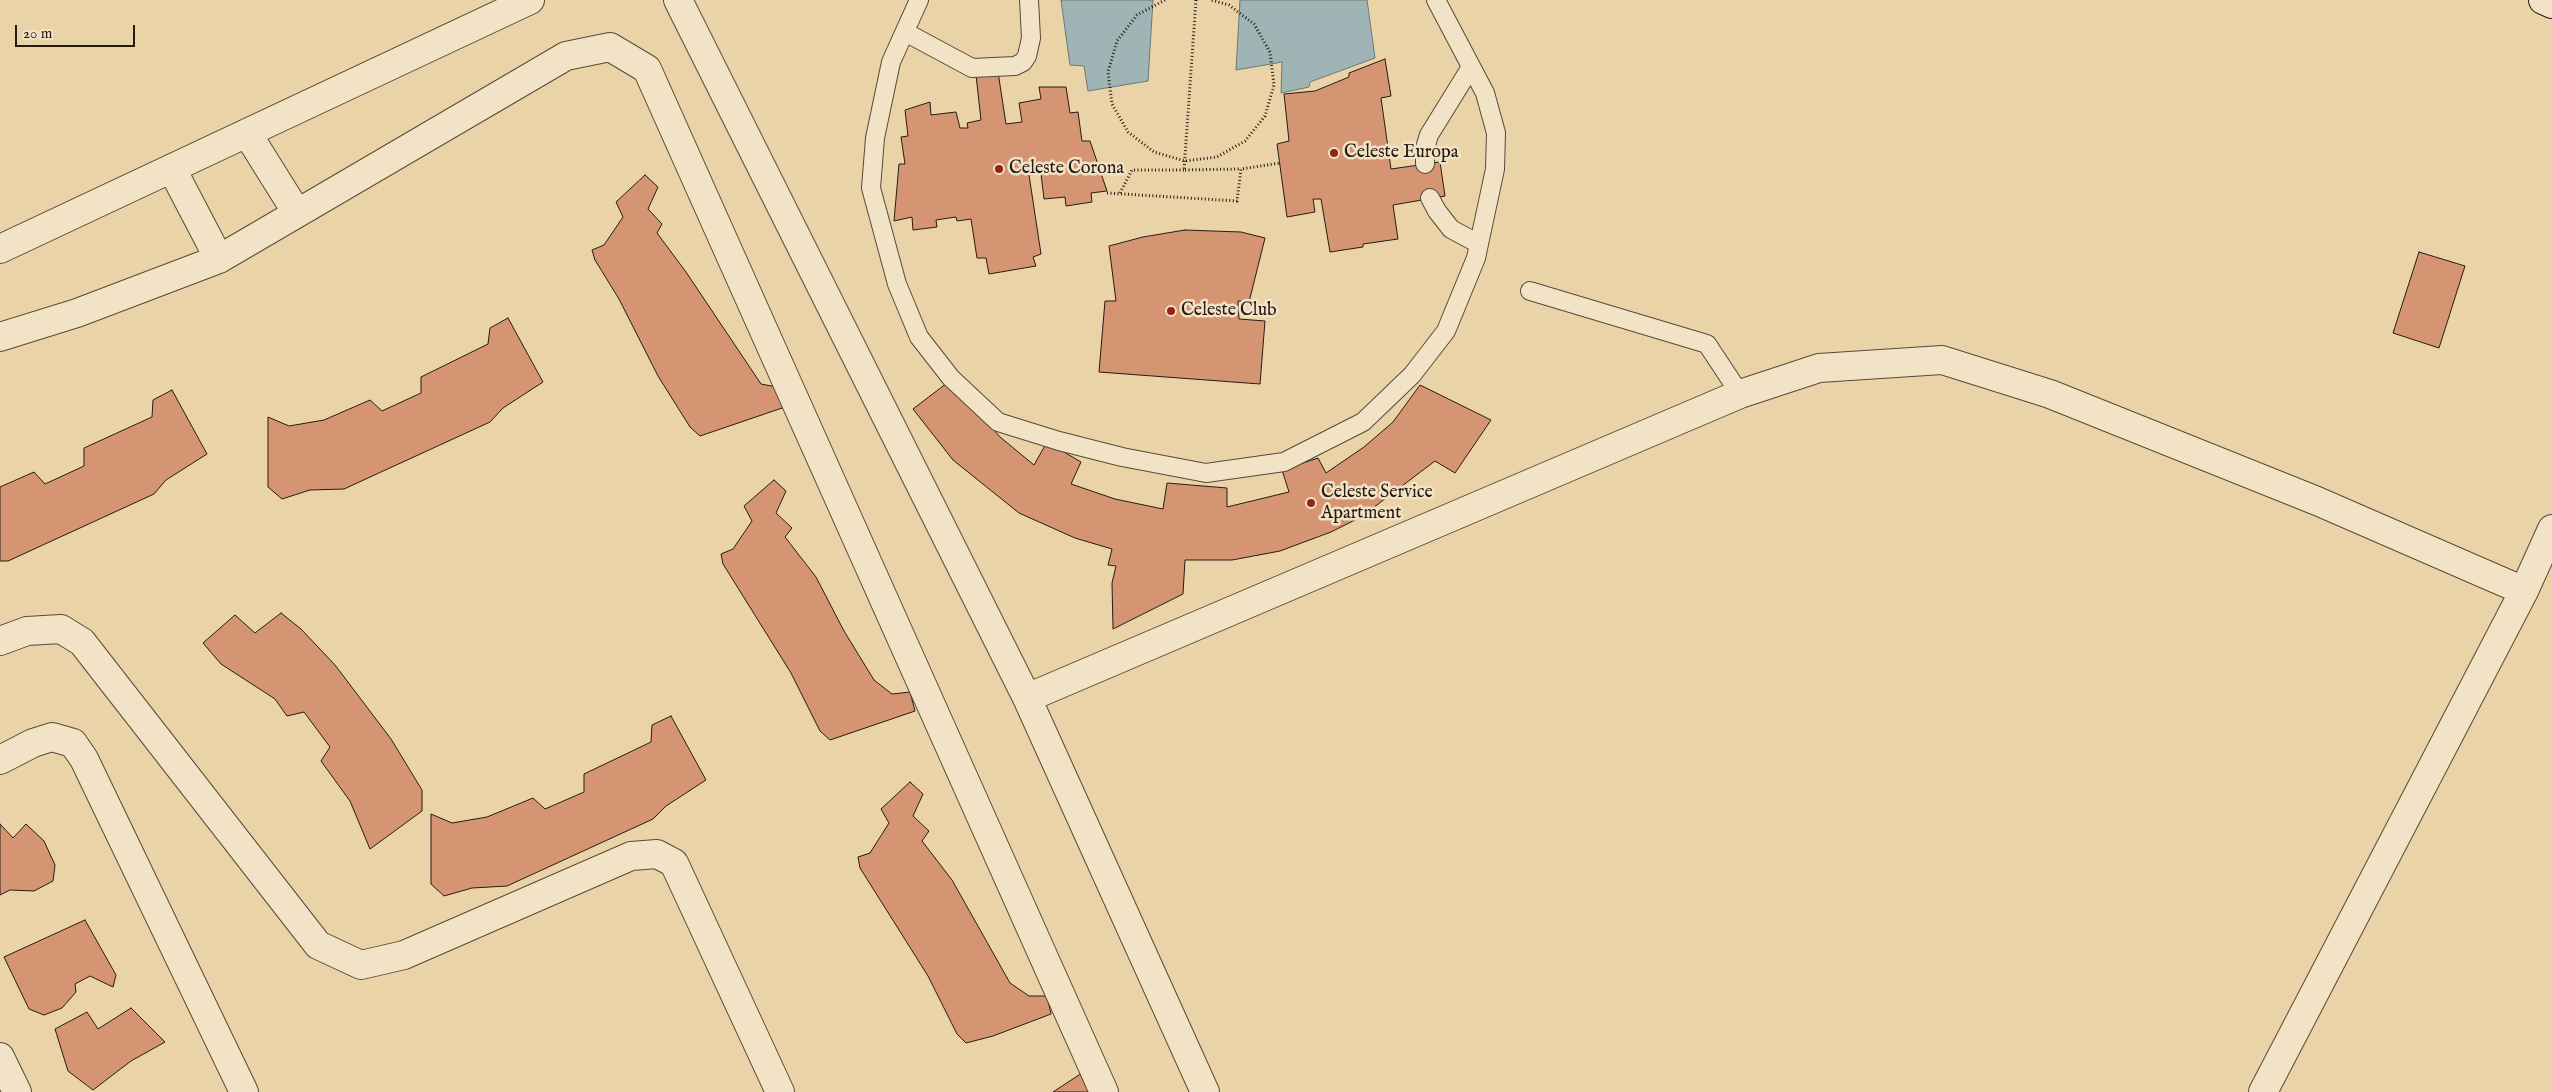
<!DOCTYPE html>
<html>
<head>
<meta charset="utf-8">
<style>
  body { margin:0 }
  #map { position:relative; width:2552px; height:1092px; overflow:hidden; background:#ebd3a8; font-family:"IM FELL English",serif }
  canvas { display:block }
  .scale { position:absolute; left:15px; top:25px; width:120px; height:22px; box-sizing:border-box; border:2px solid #261b13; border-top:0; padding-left:6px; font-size:15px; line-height:18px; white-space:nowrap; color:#261b13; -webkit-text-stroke:4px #f2e2c6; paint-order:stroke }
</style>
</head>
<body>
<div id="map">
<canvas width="2552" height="1092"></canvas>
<div class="scale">20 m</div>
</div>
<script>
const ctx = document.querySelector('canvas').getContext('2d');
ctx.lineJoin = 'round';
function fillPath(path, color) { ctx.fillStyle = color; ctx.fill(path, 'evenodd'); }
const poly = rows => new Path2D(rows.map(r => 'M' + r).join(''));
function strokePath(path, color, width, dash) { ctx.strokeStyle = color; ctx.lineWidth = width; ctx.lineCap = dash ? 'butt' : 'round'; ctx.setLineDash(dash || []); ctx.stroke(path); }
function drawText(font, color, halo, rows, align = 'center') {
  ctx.font = font + ' "IM FELL English",serif'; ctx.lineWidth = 5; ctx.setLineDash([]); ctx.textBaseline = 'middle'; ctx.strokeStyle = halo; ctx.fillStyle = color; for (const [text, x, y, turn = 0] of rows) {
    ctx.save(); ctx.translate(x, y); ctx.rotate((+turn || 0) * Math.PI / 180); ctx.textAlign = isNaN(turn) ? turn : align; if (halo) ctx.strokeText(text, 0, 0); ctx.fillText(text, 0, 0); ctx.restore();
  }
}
const water = poly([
  [1061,0,1153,0,1148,81,1088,91,1084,66,1070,65,1061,0],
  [1240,0,1367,0,1375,58,1310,82,1309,87,1281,93,1282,62,1236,70,1240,0]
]);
fillPath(water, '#9fb4b5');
strokePath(water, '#6f7774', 1);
const building = poly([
  [1385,59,1391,96,1381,98,1391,169,1440,162,1445,196,1393,205,1398,239,1363,244,1363,247,1330,252,1321,199,1313,199,1315,212,1287,217,1277,144,1289,141,1284,94,1315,91,1349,77,1349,73,1385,59],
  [998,72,1006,124,1022,122,1019,103,1041,99,1039,87,1066,87,1070,113,1078,112,1082,141,1090,141,1107,191,1091,193,1092,202,1066,206,1065,197,1044,199,1041,174,1029,175,1041,254,1033,257,1036,266,989,274,986,258,977,258,971,219,957,221,956,217,936,220,937,227,913,230,912,217,894,221,899,164,905,164,901,137,908,136,905,110,930,102,931,115,956,112,960,128,968,128,967,123,981,120,976,75,998,72],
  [645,175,658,187,648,209,662,224,657,233,686,272,761,384,782,388,785,407,700,436,690,427,658,376,619,299,595,260,592,250,604,245,623,217,616,202,645,175],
  [1185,230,1241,232,1265,238,1249,302,1238,301,1239,319,1265,321,1260,384,1099,372,1105,301,1116,301,1109,246,1143,237,1185,230],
  [2419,252,2465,266,2439,348,2393,333,2419,252],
  [508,318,543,382,503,408,490,422,344,489,310,490,282,499,268,487,268,417,289,426,324,420,370,400,382,411,421,393,421,377,488,344,490,328,508,318],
  [951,380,1000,437,1034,465,1047,442,1081,462,1071,484,1115,499,1163,509,1167,483,1227,488,1227,507,1289,492,1282,470,1318,458,1326,473,1364,447,1393,422,1420,385,1491,420,1455,473,1435,461,1361,517,1331,532,1280,551,1232,560,1185,560,1183,594,1113,629,1112,583,1116,566,1108,565,1112,549,1075,538,1019,513,953,460,913,409,951,380],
  [172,390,207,454,166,480,154,494,8,561,0,561,0,487,34,472,45,484,84,466,84,448,152,417,153,400,172,390],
  [774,480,786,491,776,513,792,528,785,537,816,577,844,631,874,680,892,694,910,692,915,711,830,740,820,731,791,673,723,564,721,554,733,549,752,521,744,506,774,480],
  [281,613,301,629,335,665,391,739,422,790,422,811,370,849,350,801,321,761,330,747,304,712,287,716,275,699,221,664,203,643,235,615,255,633,281,613],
  [671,716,706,780,666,806,653,819,507,886,472,888,444,896,431,884,431,814,452,823,487,817,533,798,545,809,584,792,584,774,651,742,652,725,671,716],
  [910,782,923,794,913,816,929,831,922,841,952,880,1010,983,1029,996,1047,996,1051,1014,993,1036,966,1043,957,1034,928,976,860,868,858,857,870,853,889,823,881,809,910,782],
  [0,824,13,838,26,824,44,841,55,865,53,881,34,891,10,890,0,895,0,824],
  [85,920,116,975,113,987,90,976,75,984,76,992,62,1008,44,1015,29,1009,4,957,85,920],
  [131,1008,165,1042,131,1061,93,1090,68,1071,55,1029,87,1012,98,1029,131,1008],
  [1082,1073,1089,1092,1053,1092,1082,1073]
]);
fillPath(building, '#d59573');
strokePath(building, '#261b13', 1);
const service = poly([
  [919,0,891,62,875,138,871,188,897,284,919,337,951,378,998,422,1059,441,1122,457,1206,473,1284,462,1363,422,1412,375,1446,331,1476,258,1495,169,1496,133,1485,93,1436,0],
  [905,32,972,68,1015,66,1023,62,1027,56,1031,38,1029,0],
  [1425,164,1425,148,1429,135,1471,67],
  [1430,198,1437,211,1451,229,1479,244],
  [1530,291,1707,344,1740,394]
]);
const minor = poly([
  [678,0,1027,698,1205,1092],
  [247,133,297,213],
  [172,169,219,259],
  [0,249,530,0],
  [0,337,77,313,219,259,566,56,610,47,647,69,1104,1092],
  [2524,591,2552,529],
  [0,641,27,631,61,629,82,642,318,945,361,965,404,955,631,856,657,854,674,863,780,1092],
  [1027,698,1740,394,1819,368,1942,360,2050,394,2317,501,2524,591,2263,1092],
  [0,760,33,743,52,737,73,743,84,759,244,1092],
  [0,1057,17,1092]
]);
const secondary = poly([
  [2543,0,2552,4]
]);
strokePath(service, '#574938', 20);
strokePath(minor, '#574938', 30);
strokePath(secondary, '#261b13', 30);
strokePath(poly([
  [1165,0,1137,15,1117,41,1108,72,1112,104,1128,132,1154,152,1185,161,1217,157,1245,141,1265,116,1274,85,1270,52,1254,24,1229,5,1211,0],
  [1196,0,1184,170,1241,169],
  [1107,193,1237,201,1241,169,1280,163],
  [1120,193,1132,170,1184,170]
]), '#261b13', 3, [1, 2.5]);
strokePath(service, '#f2e2c6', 18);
strokePath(minor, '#f2e2c6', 28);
strokePath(secondary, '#f2e2c6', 28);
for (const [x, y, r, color] of [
  [1334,153,5,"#8f2418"],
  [999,169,5,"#8f2418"],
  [1171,311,5,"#8f2418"],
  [1311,503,5,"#8f2418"]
]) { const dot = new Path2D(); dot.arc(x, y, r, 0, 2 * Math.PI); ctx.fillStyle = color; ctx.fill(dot); strokePath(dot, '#f2e2c6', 2); }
drawText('18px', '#261b13', '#f2e2c6', [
  ["Celeste Europa",1344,153],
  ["Celeste Corona",1009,169],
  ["Celeste Club",1181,311],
  ["Celeste Service",1321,493],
  ["Apartment",1321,514]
], 'left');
</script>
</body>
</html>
